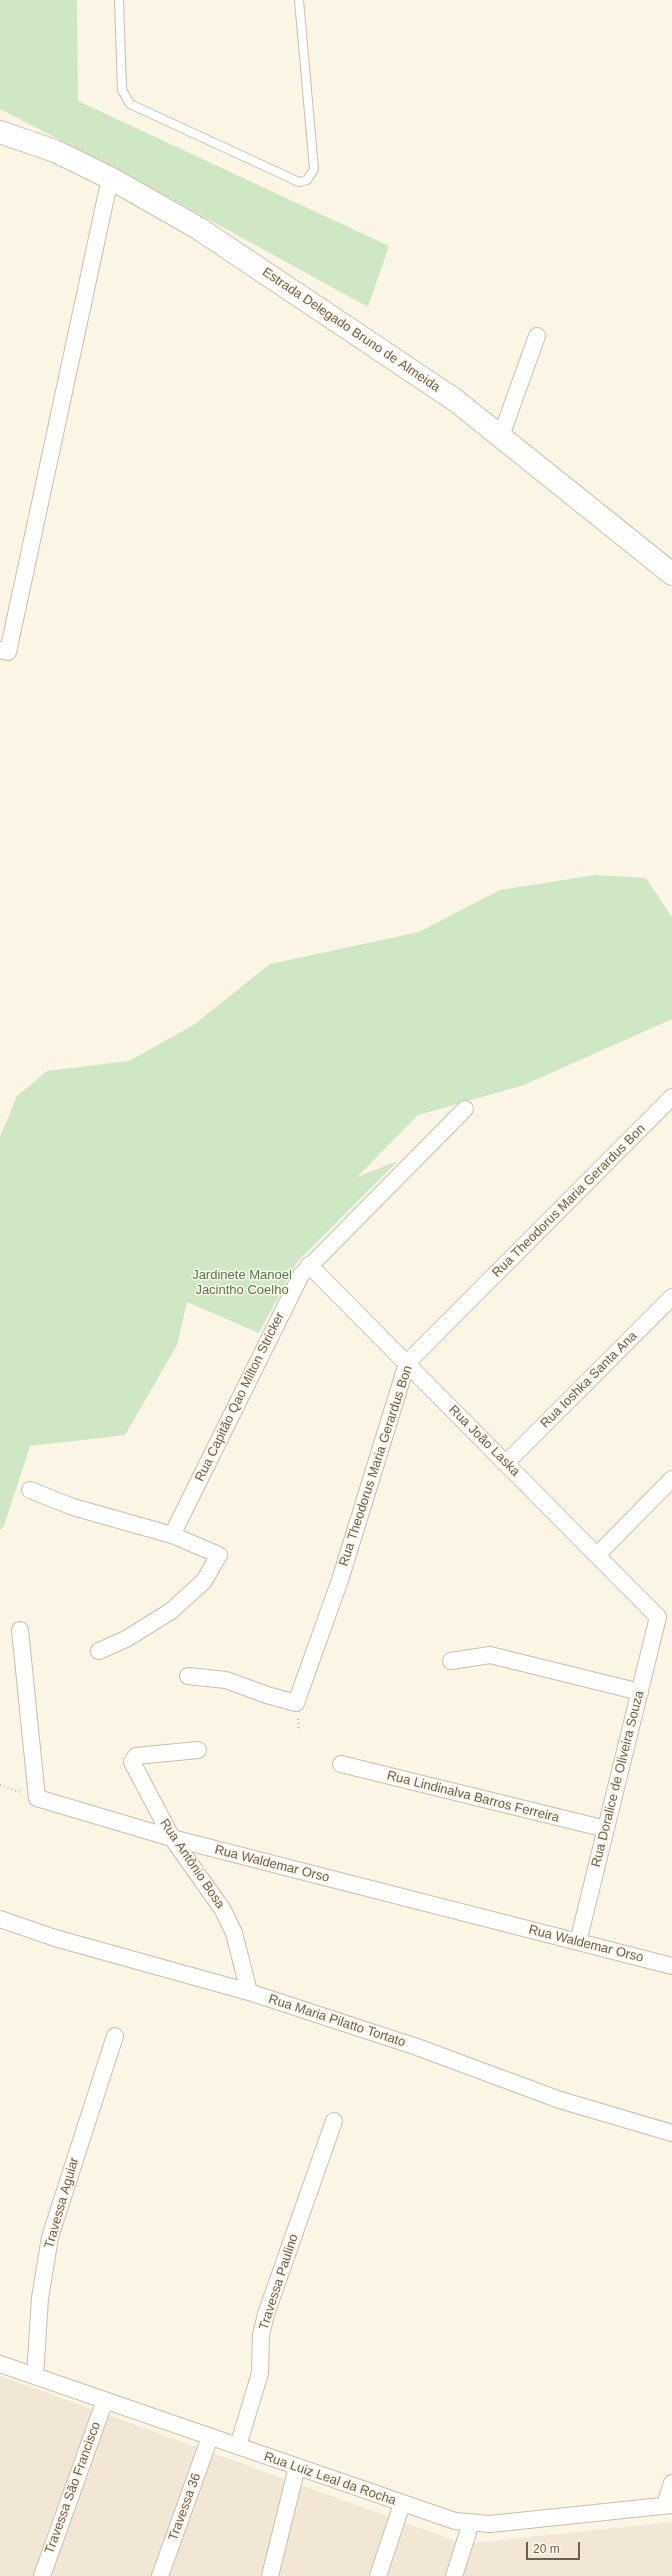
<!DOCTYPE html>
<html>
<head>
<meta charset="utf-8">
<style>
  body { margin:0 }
  #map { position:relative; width:672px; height:2576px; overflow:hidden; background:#faf5e5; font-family:Helvetica,sans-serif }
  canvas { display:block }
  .scale { position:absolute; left:526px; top:2542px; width:54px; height:18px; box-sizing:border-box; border:2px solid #715e4d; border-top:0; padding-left:5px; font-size:12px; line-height:14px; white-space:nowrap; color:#715e4d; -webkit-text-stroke:3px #fdf8eb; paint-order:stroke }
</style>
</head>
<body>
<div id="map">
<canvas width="672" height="2576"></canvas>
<div class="scale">20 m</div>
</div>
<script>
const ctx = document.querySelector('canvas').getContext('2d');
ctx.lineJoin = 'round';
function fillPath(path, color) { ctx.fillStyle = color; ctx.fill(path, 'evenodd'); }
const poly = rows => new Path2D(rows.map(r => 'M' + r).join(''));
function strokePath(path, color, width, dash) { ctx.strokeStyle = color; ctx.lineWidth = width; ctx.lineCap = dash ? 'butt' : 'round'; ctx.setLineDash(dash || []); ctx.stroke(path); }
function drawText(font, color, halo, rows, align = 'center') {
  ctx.font = font + ' Helvetica,sans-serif'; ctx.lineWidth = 3; ctx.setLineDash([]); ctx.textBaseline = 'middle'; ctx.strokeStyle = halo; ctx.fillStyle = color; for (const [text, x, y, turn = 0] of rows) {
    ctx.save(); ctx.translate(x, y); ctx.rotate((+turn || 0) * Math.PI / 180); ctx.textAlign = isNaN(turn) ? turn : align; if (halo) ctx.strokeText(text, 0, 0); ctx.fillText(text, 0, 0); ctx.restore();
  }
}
fillPath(poly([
  [0,2376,464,2544,672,2522,672,2576,0,2576]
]), '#f1e7d4');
fillPath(poly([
  [0,0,77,0,78,101,389,246,368,307,128,175,0,109],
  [595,875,646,878,672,917,672,1019,524,1085,418,1115,357,1177,398,1161,297,1262,259,1333,187,1302,177,1345,125,1435,30,1446,4,1526,0,1530,0,1137,17,1096,47,1071,129,1061,192,1026,270,964,419,932,500,890]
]), '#cfe7c5');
const lane = poly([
  [119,0,122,90,130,104,299,182,307,180,314,169,299,0]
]);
const street = poly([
  [501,436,537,336],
  [0,650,8,652,110,178],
  [309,1265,658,1617],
  [506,1463,672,1297],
  [30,1490,73,1507,172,1535,219,1555,204,1581,171,1611,126,1639,99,1651],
  [172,1535,301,1275,465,1109],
  [597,1555,672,1479],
  [20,1630,37,1798,172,1838,672,1966],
  [451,1661,490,1655,640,1692],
  [188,1676,226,1680,267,1695,296,1703,340,1580,407,1363,672,1097],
  [198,1750,136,1756,132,1762,172,1838,223,1910,234,1933,249,1992],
  [341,1764,606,1829],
  [0,1919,55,1938,249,1992,417,2047,560,2100,672,2133],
  [578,1942,658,1617],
  [0,2364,455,2521,490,2524,672,2505],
  [35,2376,40,2298,50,2237,115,2036],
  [238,2446,260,2373,261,2335,266,2314,334,2121],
  [665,2505,672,2483],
  [42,2576,105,2400],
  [160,2576,210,2437],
  [270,2576,297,2467],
  [378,2576,402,2504],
  [454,2576,471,2523]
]);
const secondary = poly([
  [0,132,55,151,110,178,198,228,455,400,672,574]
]);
strokePath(lane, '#cbbdad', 10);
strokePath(street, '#cbbdad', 18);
strokePath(secondary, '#cdbeab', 24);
strokePath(poly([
  [298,1719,299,1731],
  [0,1785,20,1792]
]), '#d2bba3', 2.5, [1, 3]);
strokePath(lane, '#fff', 8);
strokePath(street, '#fff', 16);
strokePath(secondary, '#fff', 22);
drawText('13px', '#715e4d', '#fdf8eb', [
  ["Estrada Delegado Bruno de Almeida",351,330,34],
  ["Rua Theodorus Maria Gerardus Bon",569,1201,-45],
  ["Rua Ioshka Santa Ana",589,1380,-45],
  ["Rua Capitão Qao Milton Stricker",240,1397,-64],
  ["Rua João Laska",484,1441,45],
  ["Rua Theodorus Maria Gerardus Bon",376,1466,-72],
  ["Rua Doralice de Oliveira Souza",618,1779,-76],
  ["Rua Lindinalva Barros Ferreira",473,1797,14],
  ["Rua Antônio Bosa",192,1864,56],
  ["Rua Waldemar Orso",272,1864,14],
  ["Rua Waldemar Orso",586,1944,14],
  ["Rua Maria Pilatto Tortato",337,2021,18],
  ["Travessa Aguiar",62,2203,-74],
  ["Travessa Paulino",279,2282,-72],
  ["Rua Luiz Leal da Rocha",330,2479,19],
  ["Travessa São Francisco",73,2488,-70],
  ["Travessa 36",185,2507,-70]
]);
drawText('13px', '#527b49', '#fdf8eb', [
  ["Jardinete Manoel",242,1275],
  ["Jacintho Coelho",242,1290]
]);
</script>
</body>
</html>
